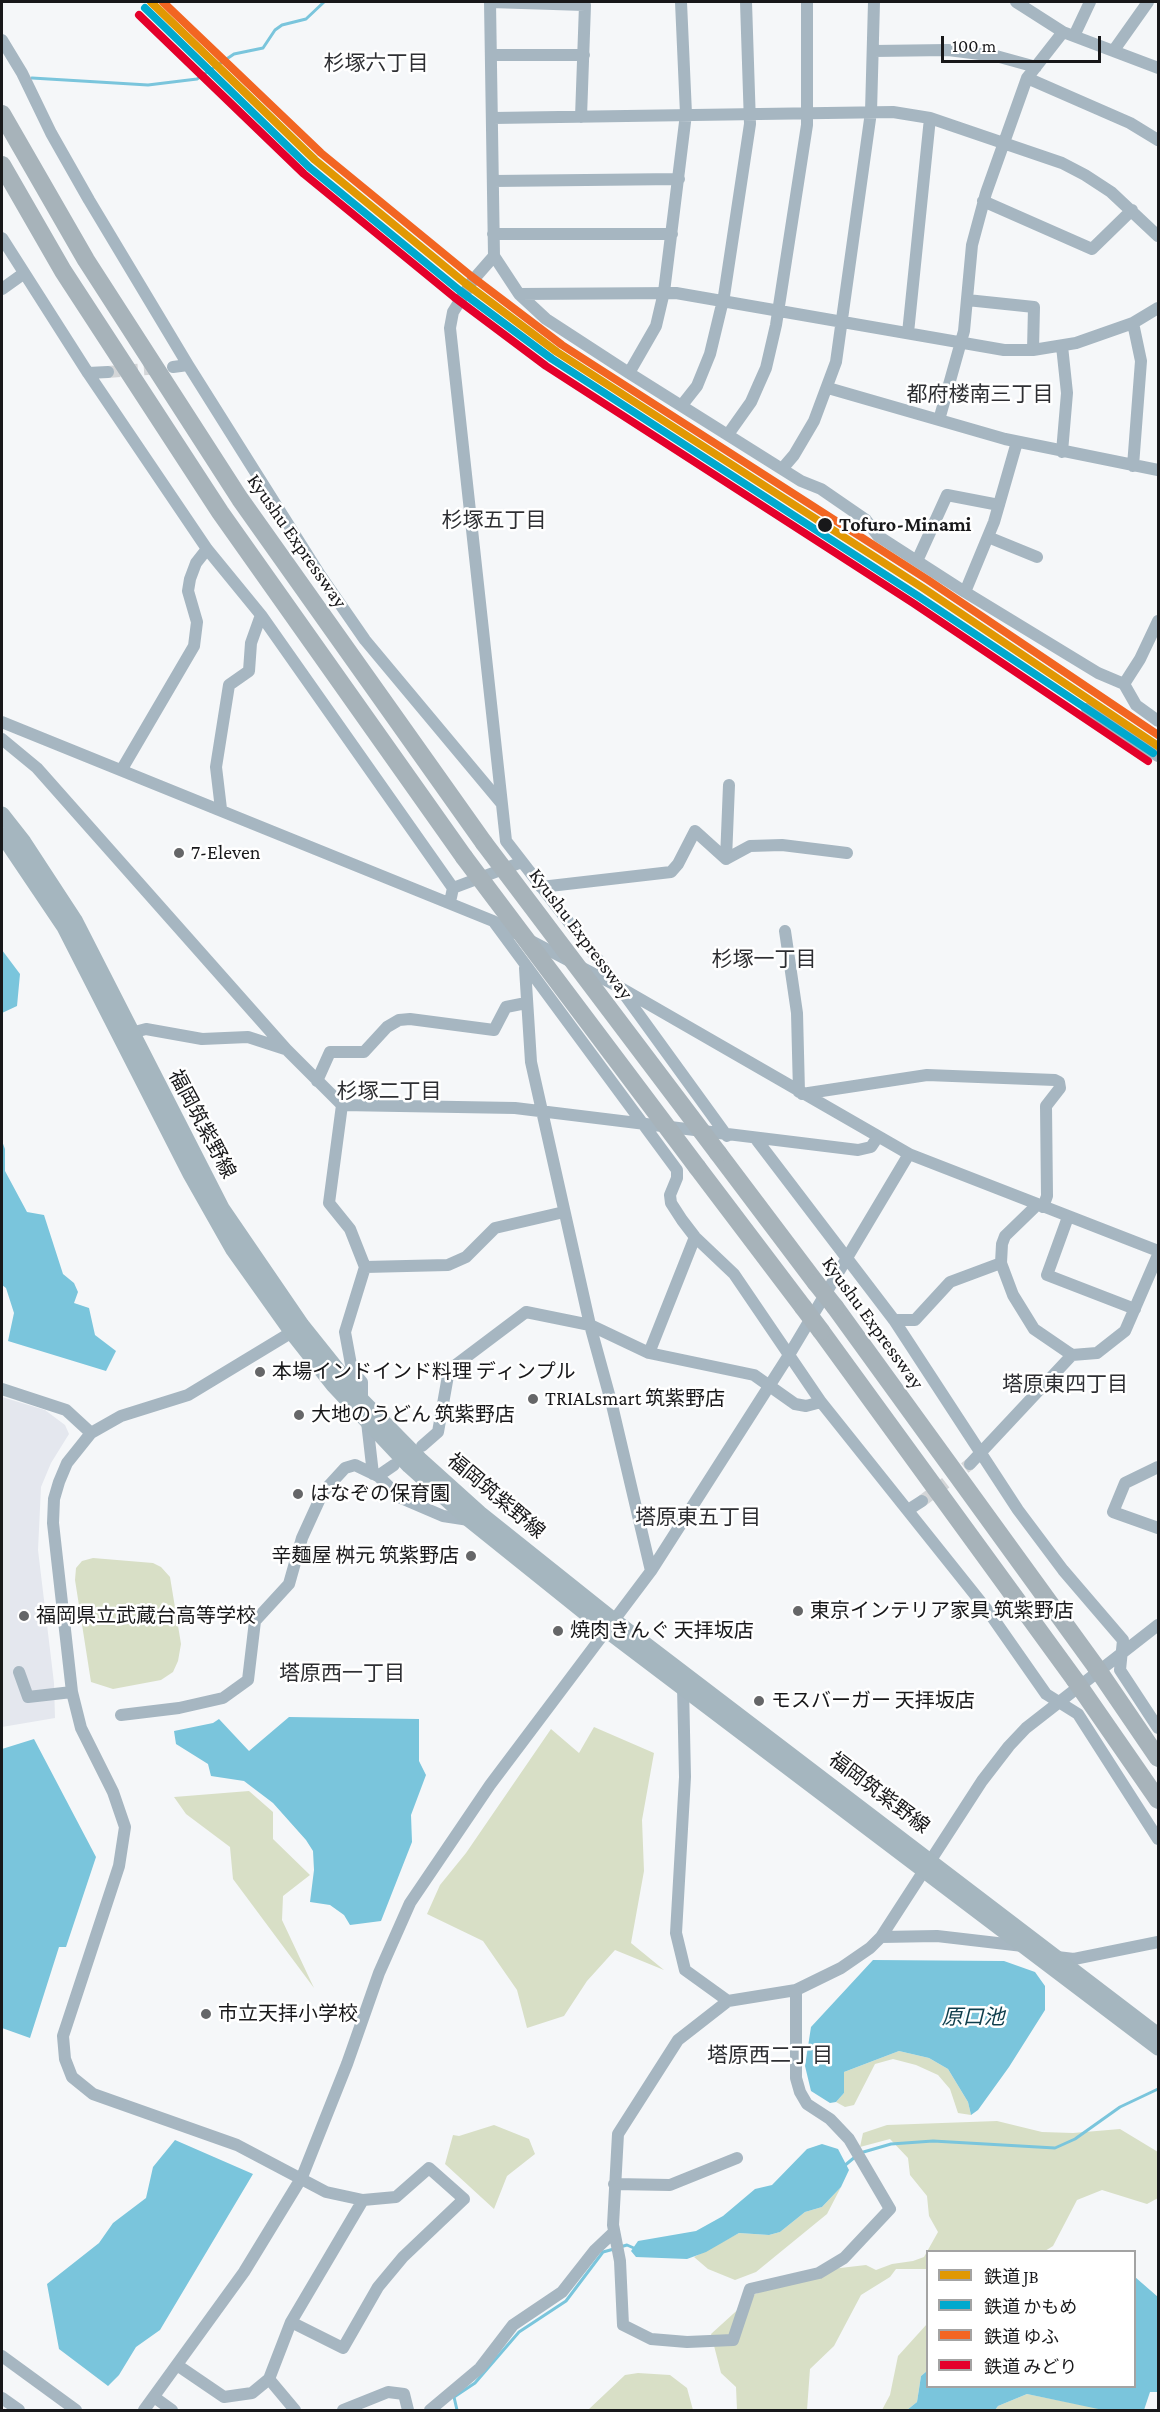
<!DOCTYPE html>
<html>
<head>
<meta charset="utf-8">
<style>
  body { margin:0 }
  #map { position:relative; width:1160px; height:2412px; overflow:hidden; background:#f5f7f9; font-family:"Crimson Pro","Noto Sans JP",serif }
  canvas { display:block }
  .frame { position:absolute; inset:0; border:3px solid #18181a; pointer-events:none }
  .legend { position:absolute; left:926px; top:2250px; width:210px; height:138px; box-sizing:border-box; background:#fff; border:2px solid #a3a3a3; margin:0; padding:8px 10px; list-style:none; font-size:18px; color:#18181a }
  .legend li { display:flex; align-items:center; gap:12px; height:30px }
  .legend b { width:30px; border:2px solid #a3a3a3 }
  .scale { position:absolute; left:941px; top:36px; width:160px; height:27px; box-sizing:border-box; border:3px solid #18181a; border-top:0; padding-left:8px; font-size:18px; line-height:21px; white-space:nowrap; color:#18181a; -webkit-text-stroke:4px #fff; paint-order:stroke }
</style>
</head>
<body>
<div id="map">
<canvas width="1160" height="2412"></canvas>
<div class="frame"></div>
<ul class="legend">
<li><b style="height:8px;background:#e19803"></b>鉄道 JB</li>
<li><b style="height:8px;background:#00a9ce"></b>鉄道 かもめ</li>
<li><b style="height:8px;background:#f26522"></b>鉄道 ゆふ</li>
<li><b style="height:8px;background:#e4002b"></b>鉄道 みどり</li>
</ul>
<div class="scale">100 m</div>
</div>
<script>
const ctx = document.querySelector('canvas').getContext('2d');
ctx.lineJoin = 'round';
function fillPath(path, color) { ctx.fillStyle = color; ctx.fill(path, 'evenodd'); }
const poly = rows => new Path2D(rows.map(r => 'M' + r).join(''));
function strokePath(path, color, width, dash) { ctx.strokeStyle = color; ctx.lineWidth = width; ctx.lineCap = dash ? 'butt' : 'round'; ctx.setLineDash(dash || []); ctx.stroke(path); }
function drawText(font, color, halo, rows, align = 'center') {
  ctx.font = font + ' "Crimson Pro","Noto Sans JP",serif'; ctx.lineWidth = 5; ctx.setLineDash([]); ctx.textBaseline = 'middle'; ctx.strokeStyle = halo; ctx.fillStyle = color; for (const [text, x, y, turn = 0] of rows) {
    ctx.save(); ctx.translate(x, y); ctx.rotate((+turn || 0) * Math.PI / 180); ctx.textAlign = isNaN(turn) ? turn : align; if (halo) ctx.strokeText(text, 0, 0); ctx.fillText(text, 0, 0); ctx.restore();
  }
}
fillPath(poly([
  [2,1397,45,1410,65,1425,69,1434,51,1463,41,1487,38,1550,54,1683,55,1718,2,1727]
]), '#e4e7ee');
fillPath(poly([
  [93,1558,153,1563,161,1567,170,1577,181,1644,178,1661,173,1672,161,1680,113,1689,91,1682,75,1580,76,1568,82,1561],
  [594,1727,654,1753,642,1820,644,1871,631,1943,664,1970,615,1950,587,1981,564,2016,527,2028,517,1990,483,1941,427,1914,440,1885,466,1853,551,1729,579,1753],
  [249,1791,273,1812,273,1839,310,1875,283,1896,282,1920,314,1988,233,1879,230,1847,186,1814,174,1797],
  [899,2051,929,2058,948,2069,968,2102,971,2115,958,2113,950,2089,938,2075,916,2065,893,2059,875,2064,854,2105,845,2107,836,2102,844,2093,844,2072],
  [997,2121,1042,2132,1073,2133,1120,2129,1158,2152,1158,2198,1147,2204,1102,2190,1077,2200,1053,2246,1045,2251,928,2252,927,2269,896,2269,890,2277,861,2295,834,2346,810,2369,807,2410,737,2410,736,2387,721,2373,711,2334,755,2294,823,2270,866,2265,876,2270,892,2264,913,2261,924,2257,938,2232,929,2216,927,2196,910,2175,908,2158,890,2139,860,2147,863,2133,887,2125],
  [494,2125,529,2139,535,2154,507,2176,494,2209,445,2164,453,2135,459,2136],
  [841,2187,827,2214,756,2272,735,2280,708,2269,694,2257,739,2233,769,2235,780,2232,805,2212,822,2207],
  [927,2324,927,2371,921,2376,917,2402,907,2410,882,2410,890,2395,898,2356],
  [638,2373,670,2375,687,2388,693,2410,588,2410,625,2375],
  [1027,2394,1102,2409,1103,2410,995,2410,998,2406]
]), '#d8dfc6');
fillPath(poly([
  [2,950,20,974,17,1006,2,1013],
  [2,1141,5,1149,5,1171,27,1212,44,1215,63,1274,74,1283,78,1292,74,1303,89,1308,95,1335,116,1351,106,1371,8,1341,14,1313,6,1288,2,1285],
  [289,1717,419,1719,419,1761,426,1775,411,1815,412,1842,381,1921,350,1925,344,1915,330,1905,310,1902,314,1870,313,1851,306,1840,273,1803,244,1781,211,1776,208,1764,176,1744,174,1731,213,1723,219,1719,249,1751],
  [34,1739,96,1857,66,1947,59,1947,30,2038,2,2028,2,1749],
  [873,1960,1004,1961,1035,1972,1045,1986,1045,2010,1009,2067,978,2110,971,2115,968,2102,948,2069,929,2058,899,2051,844,2072,844,2093,836,2102,830,2103,811,2091,805,2066,811,2027],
  [175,2140,253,2174,160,2330,136,2347,119,2375,108,2386,59,2349,47,2284,99,2243,113,2223,146,2198,153,2167],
  [822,2144,838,2149,849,2170,841,2187,822,2207,805,2212,780,2232,769,2235,739,2233,706,2252,687,2259,636,2257,631,2251,638,2241,696,2231,723,2216,755,2189,772,2185,807,2149],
  [1135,2277,1158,2297,1158,2392,1150,2392,1144,2410,1103,2410,1027,2394,998,2406,995,2410,907,2410,917,2402,921,2376,927,2371,928,2386,1134,2386]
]), '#7ac5dc');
strokePath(poly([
  [32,78,148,85,197,79,234,54,263,48,275,30,282,25,306,19,324,2],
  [860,2153,891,2144,933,2141,1055,2148,1075,2139,1120,2107,1158,2089],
  [844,2166,855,2157],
  [620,2247,627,2245,636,2249],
  [457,2410,454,2397,475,2383,519,2332,566,2301,603,2252,614,2249]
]), '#7ac5dc', 3);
strokePath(poly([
  [108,372,161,368],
  [922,1501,970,1464]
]), '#d4d6d8', 12, [12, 6]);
strokePath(poly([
  [490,2,494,256,519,294,546,319,629,373,801,481,821,489,866,520,878,536,965,592,1098,673,1124,684,1136,705,1158,721],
  [490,2,585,5,581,117],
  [1016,2,1063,32,1158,68],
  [1074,36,1090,2],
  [2,40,22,73,51,133,89,200,188,365,320,575,365,640,502,804],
  [1114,50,1148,2],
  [873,51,948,50,996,56,1036,67],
  [491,55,584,55],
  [1027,78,1130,123,1158,140],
  [493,118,893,112,930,118,1062,163,1085,175,1111,192,1158,236],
  [493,181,679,179],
  [983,201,1092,249,1132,210],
  [493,234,672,234],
  [2,238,88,373,207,549,261,615,453,888,450,902],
  [494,256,473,280,453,312,450,328,506,841,619,987,727,1136],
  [2,289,23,274],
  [519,294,676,293,1004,350,1033,350,1076,343,1133,323,1158,308],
  [967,300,1034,307,1033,350],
  [1133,323,1141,361,1133,466],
  [908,333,930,118],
  [173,367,188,365],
  [88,373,108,372],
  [629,373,656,326,664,292,686,114,681,2],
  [828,388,1005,439,1158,470],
  [682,405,697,386,710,354,724,296,750,124,746,2],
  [939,420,964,331,972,245,986,193,1027,78,1063,32],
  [729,433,751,402,758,386,766,368,776,325,807,125,807,2],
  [1062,452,1067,393,1062,346],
  [782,469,794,455,814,421,836,362,871,112,874,2],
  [988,537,1037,557],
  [917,561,947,495,999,505],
  [965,592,994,522,1017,442],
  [1124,684,1140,659,1158,621],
  [1087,709,1158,756],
  [2,722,493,921,619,987,909,1154,1158,1251],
  [2,739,37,768,286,1049,342,1105,515,1108,858,1150,871,1147,877,1138],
  [122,769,194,646,197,622,188,591,190,579,196,563,207,549],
  [221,809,216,767,229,685,249,671,251,643,261,615],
  [726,859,729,785],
  [541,887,671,872,678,864,695,831,726,859,750,846,782,845,847,853],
  [453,888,522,862],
  [494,922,677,1170,677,1178,670,1195,671,1203,682,1220,695,1237,734,1274,821,1402,988,1611,1046,1694,1078,1714,1158,1839],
  [785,931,797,1013,799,1092],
  [525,968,531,1062,590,1325,612,1405,651,1571],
  [131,1033,146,1029,202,1039,248,1037,285,1049],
  [317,1081,330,1052,364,1052,387,1027,399,1020,410,1019,494,1030,506,1007,526,1003],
  [802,1094,927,1075,1055,1080,1059,1082,1060,1088,1046,1106,1047,1196,1043,1207],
  [342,1105,329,1203,350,1229,365,1267,345,1332,352,1370,362,1382,362,1400],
  [756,1139,894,1320,1018,1510,1063,1570,1123,1640,1120,1670,1158,1728],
  [1037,1205,1005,1236,1002,1244,1001,1263,1013,1295,1034,1329,1072,1355,1097,1353,1125,1331,1158,1255],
  [1068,1217,1047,1275,1135,1309],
  [365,1267,448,1265,466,1257,495,1228,564,1212],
  [894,1320,915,1320,950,1282,1001,1263],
  [649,1353,695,1237],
  [2,1389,66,1410,91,1433],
  [367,1422,373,1474],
  [422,1446,438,1432,449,1370,526,1312,590,1325,649,1353,754,1375,795,1404,806,1406,821,1402],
  [970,1464,1072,1355],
  [1158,1467,1125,1483,1113,1512,1158,1528],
  [378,1476,394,1465],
  [908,1510,922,1501],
  [19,1672,28,1697,72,1692],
  [683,1686,685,1777,676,1933,685,1970,728,2001],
  [121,1715,179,1708,223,1698,248,1680,255,1621,289,1584,302,1538,323,1492,345,1468,355,1465,378,1476,401,1498,443,1516,469,1520],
  [881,1937,937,1936,1023,1946],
  [1057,1957,1074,1959,1158,1942],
  [796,1990,796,2078,800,2092,807,2104,830,2119,849,2139,890,2209,844,2258,819,2273,750,2289,733,2340,687,2342,651,2339,623,2325,620,2261,613,2225,618,2134,678,2040,728,2001,796,1990,841,1968,870,1948,881,1937,982,1781,1009,1746,1026,1728,1158,1625],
  [614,2184,670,2185,737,2158],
  [291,2322,343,2348,378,2287,403,2257,464,2199,429,2168,396,2197,363,2200,326,2192,237,2145,93,2094,72,2077,65,2059,63,2036,119,1866,125,1827,113,1792,81,1728,72,1692,53,1523,54,1499,59,1482,67,1463,91,1433,121,1416,188,1395,297,1329],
  [2,2356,76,2410],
  [177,2365,224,2397,252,2393,269,2379,291,2322,363,2200],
  [269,2379,295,2410],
  [154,2397,172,2410],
  [2,2398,19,2410],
  [144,2410,244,2272,302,2177,347,2064,379,1973,410,1903,490,1785,651,1571,789,1355,909,1154],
  [343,2410,388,2392,404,2394,408,2410],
  [430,2410,480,2368,513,2325,562,2292,595,2250,614,2232]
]), '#a6b6c1', 12);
strokePath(poly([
  [2,814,24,842,75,920,222,1208,302,1325,362,1400,420,1459,480,1513,614,1620,1158,2035],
  [2,835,64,927,190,1174,233,1250,292,1333,333,1385,409,1466,469,1520,606,1630,1158,2048]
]), '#a5b6bf', 15);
strokePath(poly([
  [2,114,86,260,240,499,484,843],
  [2,165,63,271,220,512,464,857],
  [718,1153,816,1283],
  [697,1167,803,1307],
  [835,1307,1096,1667],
  [821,1331,1075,1680]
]), '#a7b3ba', 18);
strokePath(poly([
  [484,843,718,1153],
  [464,857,697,1167],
  [816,1283,835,1307],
  [803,1307,821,1331],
  [1096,1667,1158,1758],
  [1075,1680,1158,1800]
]), '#a7b3ba', 18);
strokePath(poly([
  [151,2,315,160,465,283,557,352,923,588,1158,746]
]), '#e19803', 8);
strokePath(poly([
  [145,8,309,167,459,290,552,359,918,596,1153,753]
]), '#00a9ce', 8);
strokePath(poly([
  [163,2,321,153,471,276,562,345,928,580,1158,735]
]), '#f26522', 8);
strokePath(poly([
  [139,15,304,174,454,297,546,366,913,603,1148,761]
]), '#e4002b', 8);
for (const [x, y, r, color] of [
  [825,525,8,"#18181a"],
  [179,853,6,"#656668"],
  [260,1372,6,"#656668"],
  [533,1399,6,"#656668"],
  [299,1415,6,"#656668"],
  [298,1494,6,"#656668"],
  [471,1556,6,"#656668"],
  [798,1611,6,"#656668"],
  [24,1616,6,"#656668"],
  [558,1631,6,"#656668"],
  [759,1701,6,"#656668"],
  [206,2014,6,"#656668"]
]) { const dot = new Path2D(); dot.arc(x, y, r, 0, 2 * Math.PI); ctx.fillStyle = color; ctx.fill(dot); strokePath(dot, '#fff', 2); }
drawText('bold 20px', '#18181a', '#fff', [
  ["Tofuro-Minami",839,525]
], 'left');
drawText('20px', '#18181a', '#fff', [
  ["Kyushu Expressway",297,541,55],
  ["Kyushu Expressway",581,934,53],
  ["福岡筑紫野線",202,1124,62],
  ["Kyushu Expressway",873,1323,54],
  ["福岡筑紫野線",496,1496,40],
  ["福岡筑紫野線",879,1793,37]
]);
drawText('20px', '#18181a', '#fff', [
  ["7-Eleven",191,853],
  ["本場インドインド料理 ディンプル",272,1372],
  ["TRIALsmart 筑紫野店",545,1399],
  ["大地のうどん 筑紫野店",311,1415],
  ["はなぞの保育園",310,1494],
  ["辛麺屋 桝元 筑紫野店",459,1556,"right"],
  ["東京インテリア家具 筑紫野店",810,1611],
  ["福岡県立武蔵台高等学校",36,1616],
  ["焼肉きんぐ 天拝坂店",570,1631],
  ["モスバーガー 天拝坂店",771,1701],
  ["市立天拝小学校",218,2014]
], 'left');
drawText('21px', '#2e2f33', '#fff', [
  ["杉塚六丁目",376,64],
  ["都府楼南三丁目",980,395],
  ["杉塚五丁目",494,521],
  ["杉塚一丁目",764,960],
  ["杉塚二丁目",389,1092],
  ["塔原東四丁目",1065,1385],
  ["塔原東五丁目",698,1518],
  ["塔原西一丁目",342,1674],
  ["塔原西二丁目",770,2056]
]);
drawText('italic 21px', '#0f3e4c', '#fff', [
  ["原口池",973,2018]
]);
</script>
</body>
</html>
